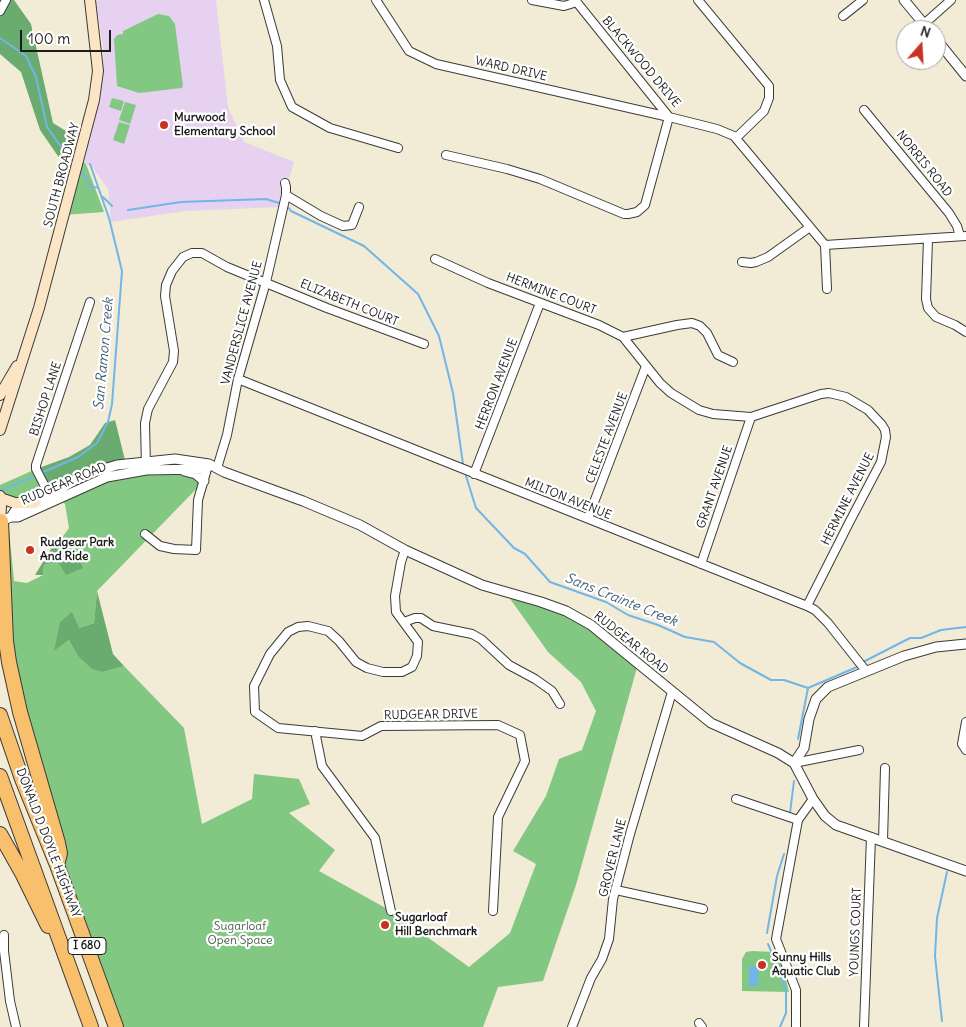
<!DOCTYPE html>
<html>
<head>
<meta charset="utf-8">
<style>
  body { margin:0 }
  #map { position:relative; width:966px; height:1027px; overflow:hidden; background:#f2ebd5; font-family:Delius,sans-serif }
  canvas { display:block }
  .north { position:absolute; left:896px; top:20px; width:50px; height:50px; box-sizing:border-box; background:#fff; border:1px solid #a4a4a4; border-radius:50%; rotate:19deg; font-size:14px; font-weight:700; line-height:20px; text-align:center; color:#1c1c1c }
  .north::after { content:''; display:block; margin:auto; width:18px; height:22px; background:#c8321e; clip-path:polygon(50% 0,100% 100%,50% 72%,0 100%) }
  .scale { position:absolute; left:20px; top:30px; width:91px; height:22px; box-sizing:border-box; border:2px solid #1c1c1c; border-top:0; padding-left:6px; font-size:15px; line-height:18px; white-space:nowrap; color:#1c1c1c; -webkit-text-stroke:4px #fff; paint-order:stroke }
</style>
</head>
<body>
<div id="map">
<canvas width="966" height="1027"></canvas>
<div class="north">N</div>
<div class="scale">100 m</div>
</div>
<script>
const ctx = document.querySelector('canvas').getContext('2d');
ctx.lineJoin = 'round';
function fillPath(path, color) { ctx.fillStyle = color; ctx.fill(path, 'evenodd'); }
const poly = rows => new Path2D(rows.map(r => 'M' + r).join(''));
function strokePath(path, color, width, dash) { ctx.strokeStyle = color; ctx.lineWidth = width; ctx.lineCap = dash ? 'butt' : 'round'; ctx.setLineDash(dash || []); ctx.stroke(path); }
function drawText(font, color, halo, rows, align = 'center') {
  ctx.font = font + ' Delius,sans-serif'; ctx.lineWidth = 4.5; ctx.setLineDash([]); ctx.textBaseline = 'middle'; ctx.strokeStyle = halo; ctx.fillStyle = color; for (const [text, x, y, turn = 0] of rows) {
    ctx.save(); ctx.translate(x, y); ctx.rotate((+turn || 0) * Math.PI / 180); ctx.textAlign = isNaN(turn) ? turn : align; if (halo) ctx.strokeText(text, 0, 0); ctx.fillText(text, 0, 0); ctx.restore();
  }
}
fillPath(poly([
  [100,0,216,0,228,107,244,142,294,162,281,207,185,211,111,222,108,189,93,168,83,162,104,75,103,46,96,1]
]), '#e6d2f0');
fillPath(poly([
  [158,14,169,16,175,24,183,86,182,88,139,93,117,86,114,39,117,35,123,34,123,31],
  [112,98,124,101,121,111,109,107],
  [125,102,136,105,130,124,119,120],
  [119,122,130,125,124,144,113,140],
  [79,159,86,164,104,212,64,215],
  [36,469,48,494,35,503,0,498,0,485],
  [177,469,204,481,97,591,94,623,79,628,55,650,69,640,77,655,103,672,124,666,184,728,202,824,252,799,254,774,299,779,310,804,289,813,335,850,319,871,391,911,469,967,510,933,536,864,513,851,546,796,559,759,582,750,596,711,581,682,548,652,506,593,566,611,638,664,576,885,543,981,498,987,483,1027,116,1027,57,865,20,712,1,521,9,529,14,581,27,583,43,575,44,565,58,562,67,547,58,543,69,528,65,504,59,498,107,477],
  [752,951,775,952,784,972,789,992,742,991,742,959,746,952]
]), '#83c882');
fillPath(poly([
  [6,0,14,0,31,24,53,123,71,134,62,162,40,130,21,72,0,54,0,11],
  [115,420,126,464,48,494,36,469,69,457,90,445,105,423],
  [58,543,67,547,78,555,83,568,66,575,58,562,44,565,43,575,35,575,54,544],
  [97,591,113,654,124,666,103,672,92,669,77,655,69,640,54,651,60,622,72,612,79,628,94,623]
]), '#6aac70');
fillPath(poly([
  [749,966,758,966,758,986,749,986]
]), '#71b6e7');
strokePath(poly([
  [0,38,26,56,36,77,47,127,62,148],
  [81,170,92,188,98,187],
  [103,197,112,206],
  [287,206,291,211,364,246,418,294,439,336,453,393,463,464],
  [128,210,181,202,266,199,279,203],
  [41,473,78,457,97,443,108,422,112,404,122,271,109,218,90,164],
  [466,476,476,508,514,548,525,554,550,582,606,602,628,615,658,625,685,637,714,642,740,663,771,680,784,680,808,688,857,667],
  [0,491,37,475],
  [865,661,910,638,921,638,941,630,966,627],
  [798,739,808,688],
  [790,813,794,781],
  [767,933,777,876,784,854],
  [768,944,782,977,786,992,786,1013,780,1027],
  [942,1021,935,956,937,918,947,872]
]), '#71b6e7', 2);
const minor = poly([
  [264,0,277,46,280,80,292,107,330,128,398,148],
  [376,0,409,51,436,64,669,117,645,205,637,212,628,214,624,214,540,179,507,169,446,155],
  [532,0,564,6,577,2],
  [575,0,669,117,717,129,734,136,825,245],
  [698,0,769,86,769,98,764,111,736,138],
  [0,11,6,0],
  [843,16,863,0],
  [924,24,951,0],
  [864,110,949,213,957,226,960,236],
  [286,195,321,216,343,226,352,225,359,207],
  [928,239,926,299,928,308,936,317,955,325,966,332],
  [825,245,966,236],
  [825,245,827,289],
  [435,259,488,283,599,325,623,337,660,383,671,393,699,410,713,414,751,417,821,394,829,393,846,397,868,410,882,425,885,430,886,437,881,462,850,521,807,606],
  [742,262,751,263,756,262,768,257,810,227],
  [623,337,677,325,692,323,700,326,707,333,718,355,733,362],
  [238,379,807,606,815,610,828,623,866,671],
  [146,468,145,423,148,409,173,362,174,351,165,296,166,285,172,271,183,257,192,253,202,253,227,267,327,308,424,344],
  [217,468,227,435,238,379,266,282,286,195,286,187,285,183],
  [474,474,540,303],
  [52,500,36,469,36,465,90,302],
  [588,518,646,366],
  [145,534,160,546,174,549,196,550,198,500,207,469],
  [405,550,401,562,395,596,396,612,418,642,417,656,412,667,402,672,383,672,367,668,356,662,339,641,328,631,308,626,298,627,288,632,270,654,254,686,255,712,278,728,362,736,381,726,498,725,520,735,525,761,498,817,493,911],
  [701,564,751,417],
  [404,622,415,618,421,618,433,626,472,634,481,639,509,665,535,679,552,691,560,704],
  [966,722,962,744,966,750],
  [315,731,322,766,375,838,391,911],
  [794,763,859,750],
  [736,799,798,820],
  [883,841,885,768],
  [616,890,703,909],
  [4,935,4,951,10,1001,16,1027],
  [699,1023,702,1027],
  [572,1027,591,978,602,959,609,939,613,899,630,834,672,692],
  [796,1027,796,990,776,939,798,820,813,799],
  [864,1027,871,837]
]);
const tertiary = poly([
  [904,0,929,30],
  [936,39,966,76],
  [184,471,196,474,204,481],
  [11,517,18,517,107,477,146,470,205,469],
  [1,521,11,517,15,511,35,503,75,480,91,473,117,465,175,459,209,464,224,472,303,501,360,525,405,550,482,585,541,602,566,611,591,625,711,723,778,753,794,763,813,799,825,816,836,825,966,871],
  [794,763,804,748,809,719,816,699,828,687,904,656,936,647,966,644]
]);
const secondary = poly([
  [0,395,17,366],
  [0,430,39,308,94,100,98,71,90,0],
  [0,496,1,507,0,522],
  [0,498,15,503,35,503]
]);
const motorway = poly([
  [1,521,6,641,9,662,20,712,58,843,60,853,57,865],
  [0,715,22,779,57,865,116,1027],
  [0,776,91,1027],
  [0,834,22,873,48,926]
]);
strokePath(minor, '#3c3b38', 10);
strokePath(tertiary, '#3c3b38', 11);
strokePath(secondary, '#3c3b38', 12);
strokePath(motorway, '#3c3b38', 16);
strokePath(minor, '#fff', 8);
strokePath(tertiary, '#fff', 9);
strokePath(secondary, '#fce5c4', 10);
strokePath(motorway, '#f8bf6c', 14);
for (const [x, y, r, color] of [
  [164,125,5,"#c8321e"],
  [30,550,5,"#c8321e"],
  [385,925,5,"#c8321e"],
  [762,965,5,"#c8321e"]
]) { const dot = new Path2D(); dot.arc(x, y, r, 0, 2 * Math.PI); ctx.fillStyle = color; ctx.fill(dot); strokePath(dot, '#fff', 2); }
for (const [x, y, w] of [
  [87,946,38]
]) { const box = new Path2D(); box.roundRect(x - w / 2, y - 8.5, w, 17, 4); ctx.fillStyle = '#fff'; ctx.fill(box); strokePath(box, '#1c1c1c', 1); }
drawText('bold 11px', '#1c1c1c', null, [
  ["I 680",87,946]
]);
drawText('12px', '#1c1c1c', '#fff', [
  ["BLACKWOOD DRIVE",641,62,50],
  ["WARD DRIVE",511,69,13],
  ["NORRIS ROAD",924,164,51],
  ["SOUTH BROADWAY",62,175,-75],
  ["HERMINE COURT",551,294,21],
  ["ELIZABETH COURT",349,303,22],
  ["VANDERSLICE AVENUE",242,323,-75],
  ["HERRON AVENUE",497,384,-69],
  ["BISHOP LANE",46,399,-72],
  ["CELESTE AVENUE",607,438,-69],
  ["RUDGEAR ROAD",64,484,-23],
  ["GRANT AVENUE",715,487,-71],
  ["MILTON AVENUE",568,499,22],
  ["HERMINE AVENUE",848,499,-63],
  ["RUDGEAR ROAD",631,643,39],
  ["RUDGEAR DRIVE",431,715,-1],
  ["DONALD D DOYLE HIGHWAY",48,843,69],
  ["GROVER LANE",613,858,-76],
  ["YOUNGS COURT",856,932,-88]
]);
drawText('bold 12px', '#1c1c1c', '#fff', [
  ["Murwood",174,118],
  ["Elementary School",174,132],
  ["Rudgear Park",40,543],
  ["And Ride",40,557],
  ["Sugarloaf",395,918],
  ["Hill Benchmark",395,932],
  ["Sunny Hills",772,958],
  ["Aquatic Club",772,972]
], 'left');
drawText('12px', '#456145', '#fff', [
  ["Sugarloaf",240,927],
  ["Open Space",240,941]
]);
drawText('italic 14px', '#426177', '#fff', [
  ["San Ramon Creek",104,354,-85],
  ["Sans Crainte Creek",621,600,22]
]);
</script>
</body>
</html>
